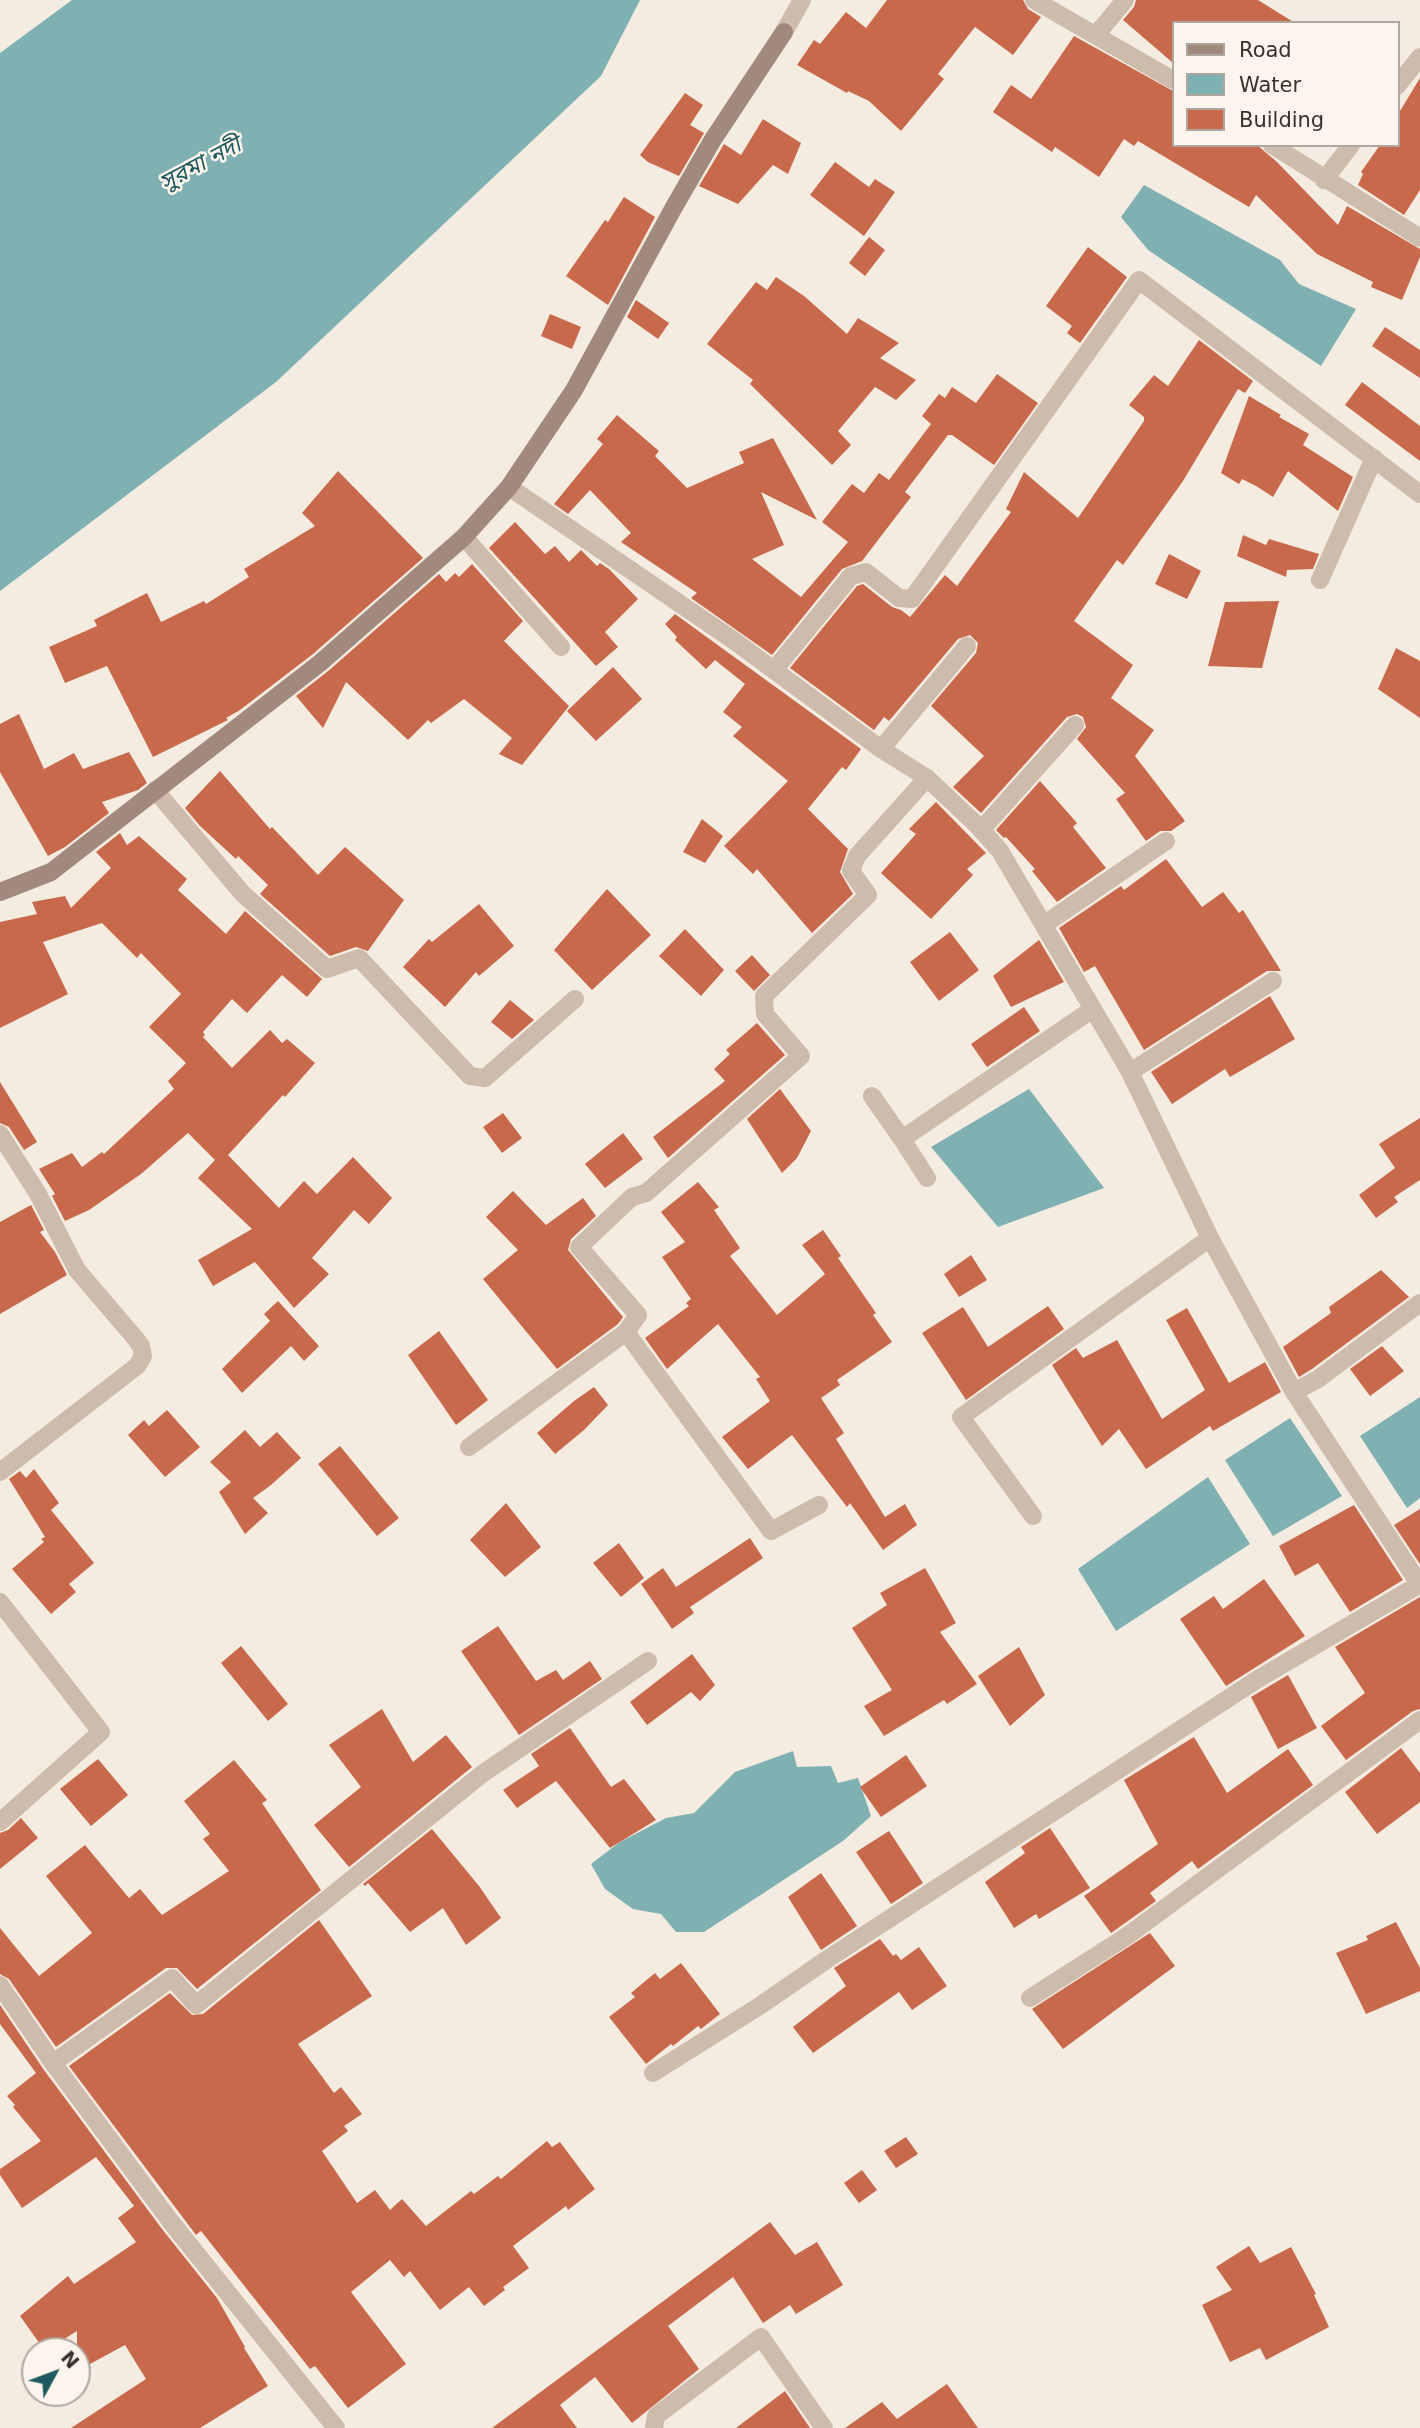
<!DOCTYPE html>
<html>
<head>
<meta charset="utf-8">
<style>
  body { margin:0 }
  #map { position:relative; width:1420px; height:2428px; overflow:hidden; background:#f4ebe1; font-family:"DejaVu Sans",sans-serif }
  canvas { display:block }
  .legend { position:absolute; left:1172px; top:21px; width:228px; height:126px; box-sizing:border-box; background:#fbf5ee; border:2px solid #aea6a0; margin:0; padding:9px 12px; list-style:none; font-size:21px; color:#3b302b }
  .legend li { display:flex; align-items:center; gap:14px; height:35px }
  .legend b { width:35px; border:2px solid #aea6a0 }
  .north { position:absolute; left:21px; top:2337px; width:70px; height:70px; box-sizing:border-box; background:#fbf5ee; border:2px solid #aea6a0; border-radius:50%; rotate:49deg; font-size:19px; font-weight:700; line-height:28px; text-align:center; color:#3b302b }
  .north::after { content:''; display:block; margin:auto; width:24px; height:32px; background:#1f5a5e; clip-path:polygon(50% 0,100% 100%,50% 72%,0 100%) }
</style>
</head>
<body>
<div id="map">
<canvas width="1420" height="2428"></canvas>
<ul class="legend">
<li><b style="height:9px;background:#a18a7d"></b>Road</li>
<li><b style="height:19px;background:#7fb0b2"></b>Water</li>
<li><b style="height:19px;background:#c8694b"></b>Building</li>
</ul>
<div class="north">N</div>
</div>
<script>
const ctx = document.querySelector('canvas').getContext('2d');
ctx.lineJoin = 'round';
function fillPath(path, color) { ctx.fillStyle = color; ctx.fill(path, 'evenodd'); }
const poly = rows => new Path2D(rows.map(r => 'M' + r).join(''));
function strokePath(path, color, width, dash) { ctx.strokeStyle = color; ctx.lineWidth = width; ctx.lineCap = dash ? 'butt' : 'round'; ctx.setLineDash(dash || []); ctx.stroke(path); }
function drawText(font, color, halo, rows, align = 'center') {
  ctx.font = font + ' "DejaVu Sans","Noto Sans Bengali",sans-serif'; ctx.lineWidth = 5; ctx.setLineDash([]); ctx.textBaseline = 'middle'; ctx.strokeStyle = halo; ctx.fillStyle = color; for (const [text, x, y, turn = 0] of rows) {
    ctx.save(); ctx.translate(x, y); ctx.rotate((+turn || 0) * Math.PI / 180); ctx.textAlign = isNaN(turn) ? turn : align; if (halo) ctx.strokeText(text, 0, 0); ctx.fillText(text, 0, 0); ctx.restore();
  }
}
fillPath(poly([
  [72,0,640,0,601,76,276,382,0,591,0,53],
  [1144,185,1280,260,1299,284,1356,309,1321,366,1148,250,1121,217],
  [1029,1089,1104,1188,998,1227,931,1147],
  [1420,1397,1420,1498,1407,1508,1360,1436],
  [1290,1418,1342,1496,1273,1536,1225,1460],
  [1208,1477,1250,1544,1116,1631,1078,1569],
  [793,1751,797,1767,831,1766,838,1783,858,1778,871,1816,843,1841,704,1932,676,1932,661,1914,633,1909,605,1889,591,1864,620,1842,666,1818,694,1813,735,1772]
]), '#7fb0b2');
fillPath(poly([
  [887,0,1023,0,1028,9,1041,17,1013,55,975,27,938,74,944,79,901,131,869,101,848,91,847,93,797,65,814,40,820,44,846,12,866,28],
  [1136,0,1258,0,1295,23,1173,23,1173,63,1123,20,1134,7],
  [1074,36,1173,91,1173,145,1257,145,1277,162,1338,225,1347,206,1420,249,1420,257,1402,300,1371,287,1373,282,1317,254,1256,195,1249,207,1138,141,1134,146,1124,139,1099,177,1055,147,1052,152,993,112,1011,85,1031,99],
  [1420,78,1420,190,1404,215,1358,185,1363,174,1361,172,1380,145,1397,145,1397,116],
  [685,93,703,105,690,125,704,133,679,176,648,162,640,155],
  [763,119,801,143,788,174,773,165,738,204,699,186,724,144,741,155],
  [835,162,869,187,875,179,895,192,864,236,810,195],
  [624,197,655,217,608,305,566,276,605,220,608,222],
  [869,237,885,250,865,276,849,263],
  [1088,247,1127,277,1080,343,1067,333,1072,326,1046,306],
  [776,277,804,296,847,334,858,318,899,343,880,358,916,380,896,400,875,387,838,431,851,445,832,465,750,384,753,380,707,344,756,282,767,290],
  [636,300,669,323,658,339,627,317],
  [550,314,581,327,572,349,541,336],
  [1385,327,1420,350,1420,378,1372,346],
  [1199,340,1253,381,1245,393,1238,389,1183,481,1123,565,1117,560,1074,621,1133,665,1111,698,1154,730,1135,756,1185,821,1171,831,1160,831,1146,841,1116,799,1125,793,1077,739,1086,727,1083,717,1077,714,1067,717,981,813,953,787,984,756,931,706,976,653,978,643,970,635,958,639,889,721,884,717,874,730,790,668,857,586,863,584,892,607,901,610,910,617,945,575,957,586,1011,512,1006,509,1024,472,1078,518,1144,421,1144,417,1129,405,1154,375,1168,386],
  [997,374,1038,403,994,465,952,435,948,435,905,492,911,497,862,561,842,569,772,655,691,598,697,593,621,542,631,533,590,490,568,514,554,504,603,444,597,439,617,415,659,451,655,456,687,488,744,463,739,452,773,438,817,520,761,492,784,545,752,559,801,597,848,542,822,522,852,484,864,493,879,473,889,480,931,424,922,416,939,394,945,398,952,387,976,403],
  [1362,382,1420,426,1420,461,1345,405],
  [1249,396,1281,415,1279,417,1309,434,1303,445,1353,477,1338,511,1288,471,1273,497,1256,486,1242,479,1239,484,1221,473],
  [338,471,423,558,313,654,240,710,226,718,228,720,153,757,107,666,65,683,49,647,97,626,94,620,147,593,161,622,204,601,206,604,249,577,244,569,315,526,302,513],
  [515,522,545,554,555,546,569,562,581,550,597,566,600,563,609,569,638,599,605,632,618,647,596,666,489,548],
  [1243,535,1266,545,1269,539,1319,554,1313,569,1287,570,1286,577,1237,556],
  [1169,554,1201,571,1187,599,1155,584],
  [472,564,523,621,504,641,569,706,522,765,499,754,512,738,464,699,431,723,428,720,408,740,346,682,323,728,296,696,327,672,439,574,446,582,455,573,459,577],
  [1279,601,1262,668,1208,666,1225,602],
  [675,614,861,749,846,770,842,767,808,809,848,849,840,872,853,894,812,933,757,869,753,874,724,846,788,781,733,736,742,727,723,712,745,684,715,660,706,669,675,640,677,637,665,624],
  [1396,648,1420,661,1420,718,1378,689],
  [613,667,642,699,596,741,567,711],
  [19,714,44,769,74,753,83,769,129,752,147,783,138,790,102,802,109,813,65,847,48,856,0,772,0,724],
  [220,771,270,829,272,827,318,875,345,847,404,900,368,951,356,947,330,956,260,894,268,885,238,856,236,859,200,826,185,808],
  [1040,781,1077,823,1073,827,1106,868,1057,902,1032,871,1035,869,1006,837,1004,838,996,830],
  [936,802,986,853,967,869,973,875,931,919,881,873,916,834,909,829],
  [702,819,723,836,705,863,683,852],
  [120,833,127,845,139,836,187,879,178,890,226,934,245,911,322,979,307,997,282,975,247,1013,232,999,203,1032,205,1035,203,1037,232,1068,270,1030,282,1043,287,1039,315,1063,285,1097,283,1095,228,1155,279,1208,304,1181,317,1194,353,1157,392,1198,369,1224,354,1210,312,1258,329,1274,294,1308,255,1262,213,1286,198,1260,252,1229,198,1178,215,1160,188,1133,141,1174,89,1210,65,1221,52,1196,55,1194,39,1169,72,1153,82,1167,102,1152,104,1154,174,1089,168,1081,186,1063,149,1027,181,994,141,953,137,958,102,923,43,942,68,994,0,1028,0,922,37,914,32,902,65,896,71,908,111,868,96,852],
  [1166,859,1202,907,1223,892,1239,913,1243,910,1281,971,1267,971,1144,1050,1095,966,1084,972,1059,928,1121,886,1124,890],
  [607,889,651,935,592,990,554,950],
  [479,904,514,946,479,976,476,972,445,1007,403,967,429,939,432,942],
  [685,929,724,970,701,996,659,956],
  [950,932,979,970,939,1001,910,962],
  [1039,940,1064,982,1011,1007,993,976],
  [752,955,770,975,754,991,735,971],
  [1270,996,1295,1039,1230,1077,1225,1069,1172,1104,1151,1072],
  [510,1000,534,1020,512,1039,491,1022],
  [1024,1007,1040,1031,987,1067,971,1044],
  [757,1023,785,1055,668,1158,653,1137,725,1081,714,1069,730,1054,726,1050],
  [0,1082,37,1142,24,1150,9,1127,0,1123],
  [780,1089,811,1131,797,1158,782,1173,747,1119],
  [503,1113,522,1138,502,1153,483,1127],
  [1420,1118,1420,1180,1394,1197,1398,1202,1376,1218,1359,1195,1395,1168,1379,1144],
  [623,1133,643,1159,605,1188,585,1164],
  [698,1182,719,1207,714,1210,740,1248,730,1256,777,1315,825,1274,802,1245,823,1230,841,1256,838,1258,876,1313,873,1315,892,1342,837,1380,840,1385,821,1398,844,1433,836,1439,885,1517,905,1504,917,1525,883,1550,850,1503,847,1507,792,1435,748,1469,722,1437,770,1401,756,1379,760,1377,718,1324,667,1369,645,1338,689,1306,686,1303,691,1299,662,1257,685,1242,661,1212],
  [513,1191,546,1225,583,1198,596,1216,571,1239,568,1250,623,1317,618,1324,557,1369,483,1279,518,1250,486,1217],
  [31,1205,44,1230,40,1232,55,1252,67,1275,0,1314,0,1222],
  [971,1255,987,1280,959,1297,944,1274],
  [1381,1270,1409,1297,1312,1369,1299,1377,1283,1347,1331,1313,1329,1307],
  [278,1301,319,1346,304,1361,291,1346,242,1393,222,1369,270,1321,264,1314],
  [1048,1306,1064,1329,966,1400,922,1333,963,1307,988,1347],
  [1187,1308,1229,1383,1265,1362,1281,1392,1213,1431,1210,1426,1146,1469,1119,1429,1102,1446,1052,1365,1076,1348,1083,1358,1117,1340,1162,1419,1205,1390,1166,1320],
  [439,1331,488,1400,456,1425,408,1355],
  [1382,1346,1404,1371,1370,1396,1350,1369],
  [594,1387,608,1405,584,1430,555,1454,537,1433,574,1401],
  [167,1410,200,1447,165,1477,128,1435,144,1420,149,1426],
  [245,1430,260,1447,277,1432,301,1458,271,1485,253,1498,268,1513,245,1534,219,1492,231,1482,210,1462],
  [340,1446,399,1518,377,1536,318,1464],
  [34,1469,59,1503,51,1510,94,1563,69,1584,76,1592,51,1614,12,1569,44,1542,41,1539,45,1537,9,1479,20,1471,26,1478],
  [506,1503,541,1547,505,1577,470,1540],
  [1354,1505,1403,1580,1350,1612,1318,1563,1295,1576,1279,1546],
  [1420,1509,1420,1564,1394,1525],
  [750,1538,763,1558,690,1607,694,1613,672,1629,641,1584,663,1568,676,1587],
  [619,1543,644,1578,621,1597,593,1563],
  [925,1568,956,1623,940,1632,977,1684,947,1704,944,1700,884,1736,864,1706,892,1690,852,1628,887,1605,880,1593],
  [1264,1579,1305,1636,1226,1686,1180,1619,1214,1596,1223,1609],
  [1420,1597,1420,1709,1413,1711,1346,1760,1321,1726,1365,1693,1335,1647],
  [498,1626,536,1681,556,1670,563,1680,590,1661,602,1679,519,1735,461,1651],
  [241,1646,288,1704,268,1721,221,1663],
  [1019,1647,1045,1695,1010,1726,978,1676],
  [692,1654,715,1685,700,1701,691,1692,647,1725,630,1702],
  [1288,1675,1317,1728,1278,1749,1251,1697],
  [382,1709,413,1762,446,1735,472,1767,349,1867,314,1825,361,1787,329,1745],
  [570,1728,611,1787,624,1779,656,1820,610,1848,556,1781,517,1808,503,1790,539,1766,531,1754],
  [1194,1737,1227,1793,1288,1749,1313,1785,1198,1869,1192,1861,1150,1893,1156,1901,1111,1933,1084,1896,1158,1844,1124,1780],
  [1401,1748,1420,1773,1420,1802,1377,1834,1345,1792],
  [906,1755,927,1786,881,1817,860,1787],
  [98,1759,128,1795,91,1826,60,1789],
  [234,1760,267,1800,262,1803,321,1890,197,1989,177,1968,166,1968,56,2047,9,1979,0,1974,0,1928,39,1976,92,1933,46,1876,85,1845,129,1898,140,1889,162,1915,229,1871,203,1839,210,1834,184,1801],
  [21,1818,38,1838,0,1869,0,1833,8,1830],
  [1050,1828,1090,1888,1039,1919,1036,1914,1014,1928,985,1882,1025,1853,1021,1847],
  [432,1829,479,1886,501,1918,466,1945,443,1908,410,1932,368,1883,365,1886,363,1884],
  [889,1831,923,1883,891,1904,856,1852],
  [821,1873,857,1926,821,1950,788,1897],
  [319,1920,372,1996,298,2044,334,2093,341,2087,362,2114,344,2126,348,2131,322,2151,357,2203,375,2190,390,2210,402,2199,426,2226,471,2191,474,2194,498,2176,501,2179,547,2141,552,2147,560,2142,595,2189,568,2210,566,2206,513,2246,529,2268,503,2287,505,2290,484,2306,469,2287,440,2310,410,2271,404,2277,390,2260,351,2292,406,2364,348,2408,315,2366,310,2369,201,2231,196,2235,69,2066,170,1993,192,2015,203,2014],
  [1396,1922,1420,1968,1420,1991,1366,2014,1336,1953,1368,1940,1366,1936],
  [1150,1933,1175,1966,1063,2049,1032,2009],
  [880,1939,893,1956,896,1954,901,1960,919,1947,947,1986,912,2010,899,1992,813,2053,793,2027,846,1986,834,1968],
  [681,1963,720,2014,701,2029,698,2026,673,2046,671,2044,646,2064,609,2017,635,1997,631,1993,655,1973,660,1979],
  [0,2005,44,2070,162,2229,217,2298,245,2347,244,2348,268,2386,200,2428,71,2428,146,2379,125,2345,77,2371,77,2331,45,2351,20,2316,68,2276,74,2284,136,2242,118,2218,134,2206,96,2157,22,2208,0,2175,0,2169,41,2141,13,2107,15,2105,7,2096,36,2073,0,2024],
  [906,2137,918,2154,896,2168,884,2151],
  [862,2170,877,2190,859,2203,844,2183],
  [770,2222,795,2255,817,2242,843,2285,796,2314,790,2305,763,2323,733,2277,668,2326,699,2369,632,2423,595,2377,560,2405,577,2428,492,2428],
  [1249,2246,1260,2263,1291,2247,1316,2294,1314,2295,1329,2327,1266,2360,1260,2348,1230,2362,1202,2305,1232,2290,1216,2267],
  [947,2384,978,2428,845,2428,882,2402,897,2419],
  [785,2391,810,2428,736,2428]
]), '#c8694b');
strokePath(poly([
  [1034,0,1173,80],
  [784,32,802,0],
  [1096,35,1125,0],
  [1397,86,1420,57],
  [1272,145,1420,238],
  [1324,180,1351,145],
  [509,487,733,640,881,749,927,778,978,826,1000,851,1130,1072,1210,1238,1294,1392,1420,1585],
  [464,537,561,647],
  [1320,580,1374,458],
  [774,670,851,576,866,572,899,598,912,599,1139,280,1420,494],
  [881,749,967,646],
  [155,790,243,894,327,969,359,958,470,1076,485,1078,575,999],
  [981,830,1075,725],
  [1045,924,1166,841],
  [1130,1072,1273,981],
  [872,1096,902,1139],
  [0,1134,38,1194,77,1270,135,1338,141,1346,143,1356,137,1366,0,1472],
  [927,1178,902,1139,1093,1009],
  [1294,1392,1318,1379,1420,1303],
  [469,1447,626,1332],
  [819,1505,771,1531,626,1332,638,1315,579,1247,632,1197,646,1193,801,1056,765,1014,764,996,868,895,851,871,857,856,927,778],
  [1033,1516,961,1417,1210,1238],
  [0,1602,101,1732,0,1822],
  [0,1985,53,2063,171,2222,336,2428],
  [1030,1998,1127,1936,1420,1720],
  [53,2063,172,1978,196,2005,482,1774,648,1661],
  [653,2073,761,2005,829,1958,1258,1679,1420,1584],
  [654,2428,656,2416,761,2337,824,2428]
]), '#cdbbac', 18);
strokePath(poly([
  [0,892,51,872,320,663,464,537,509,487,574,390,674,207,712,141,784,32]
]), '#a18a7d', 18);
drawText('italic 23px', '#1f5a5e', '#fbf5ee', [
  ["সুরমা নদী",201,165,-28]
]);
</script>
</body>
</html>
